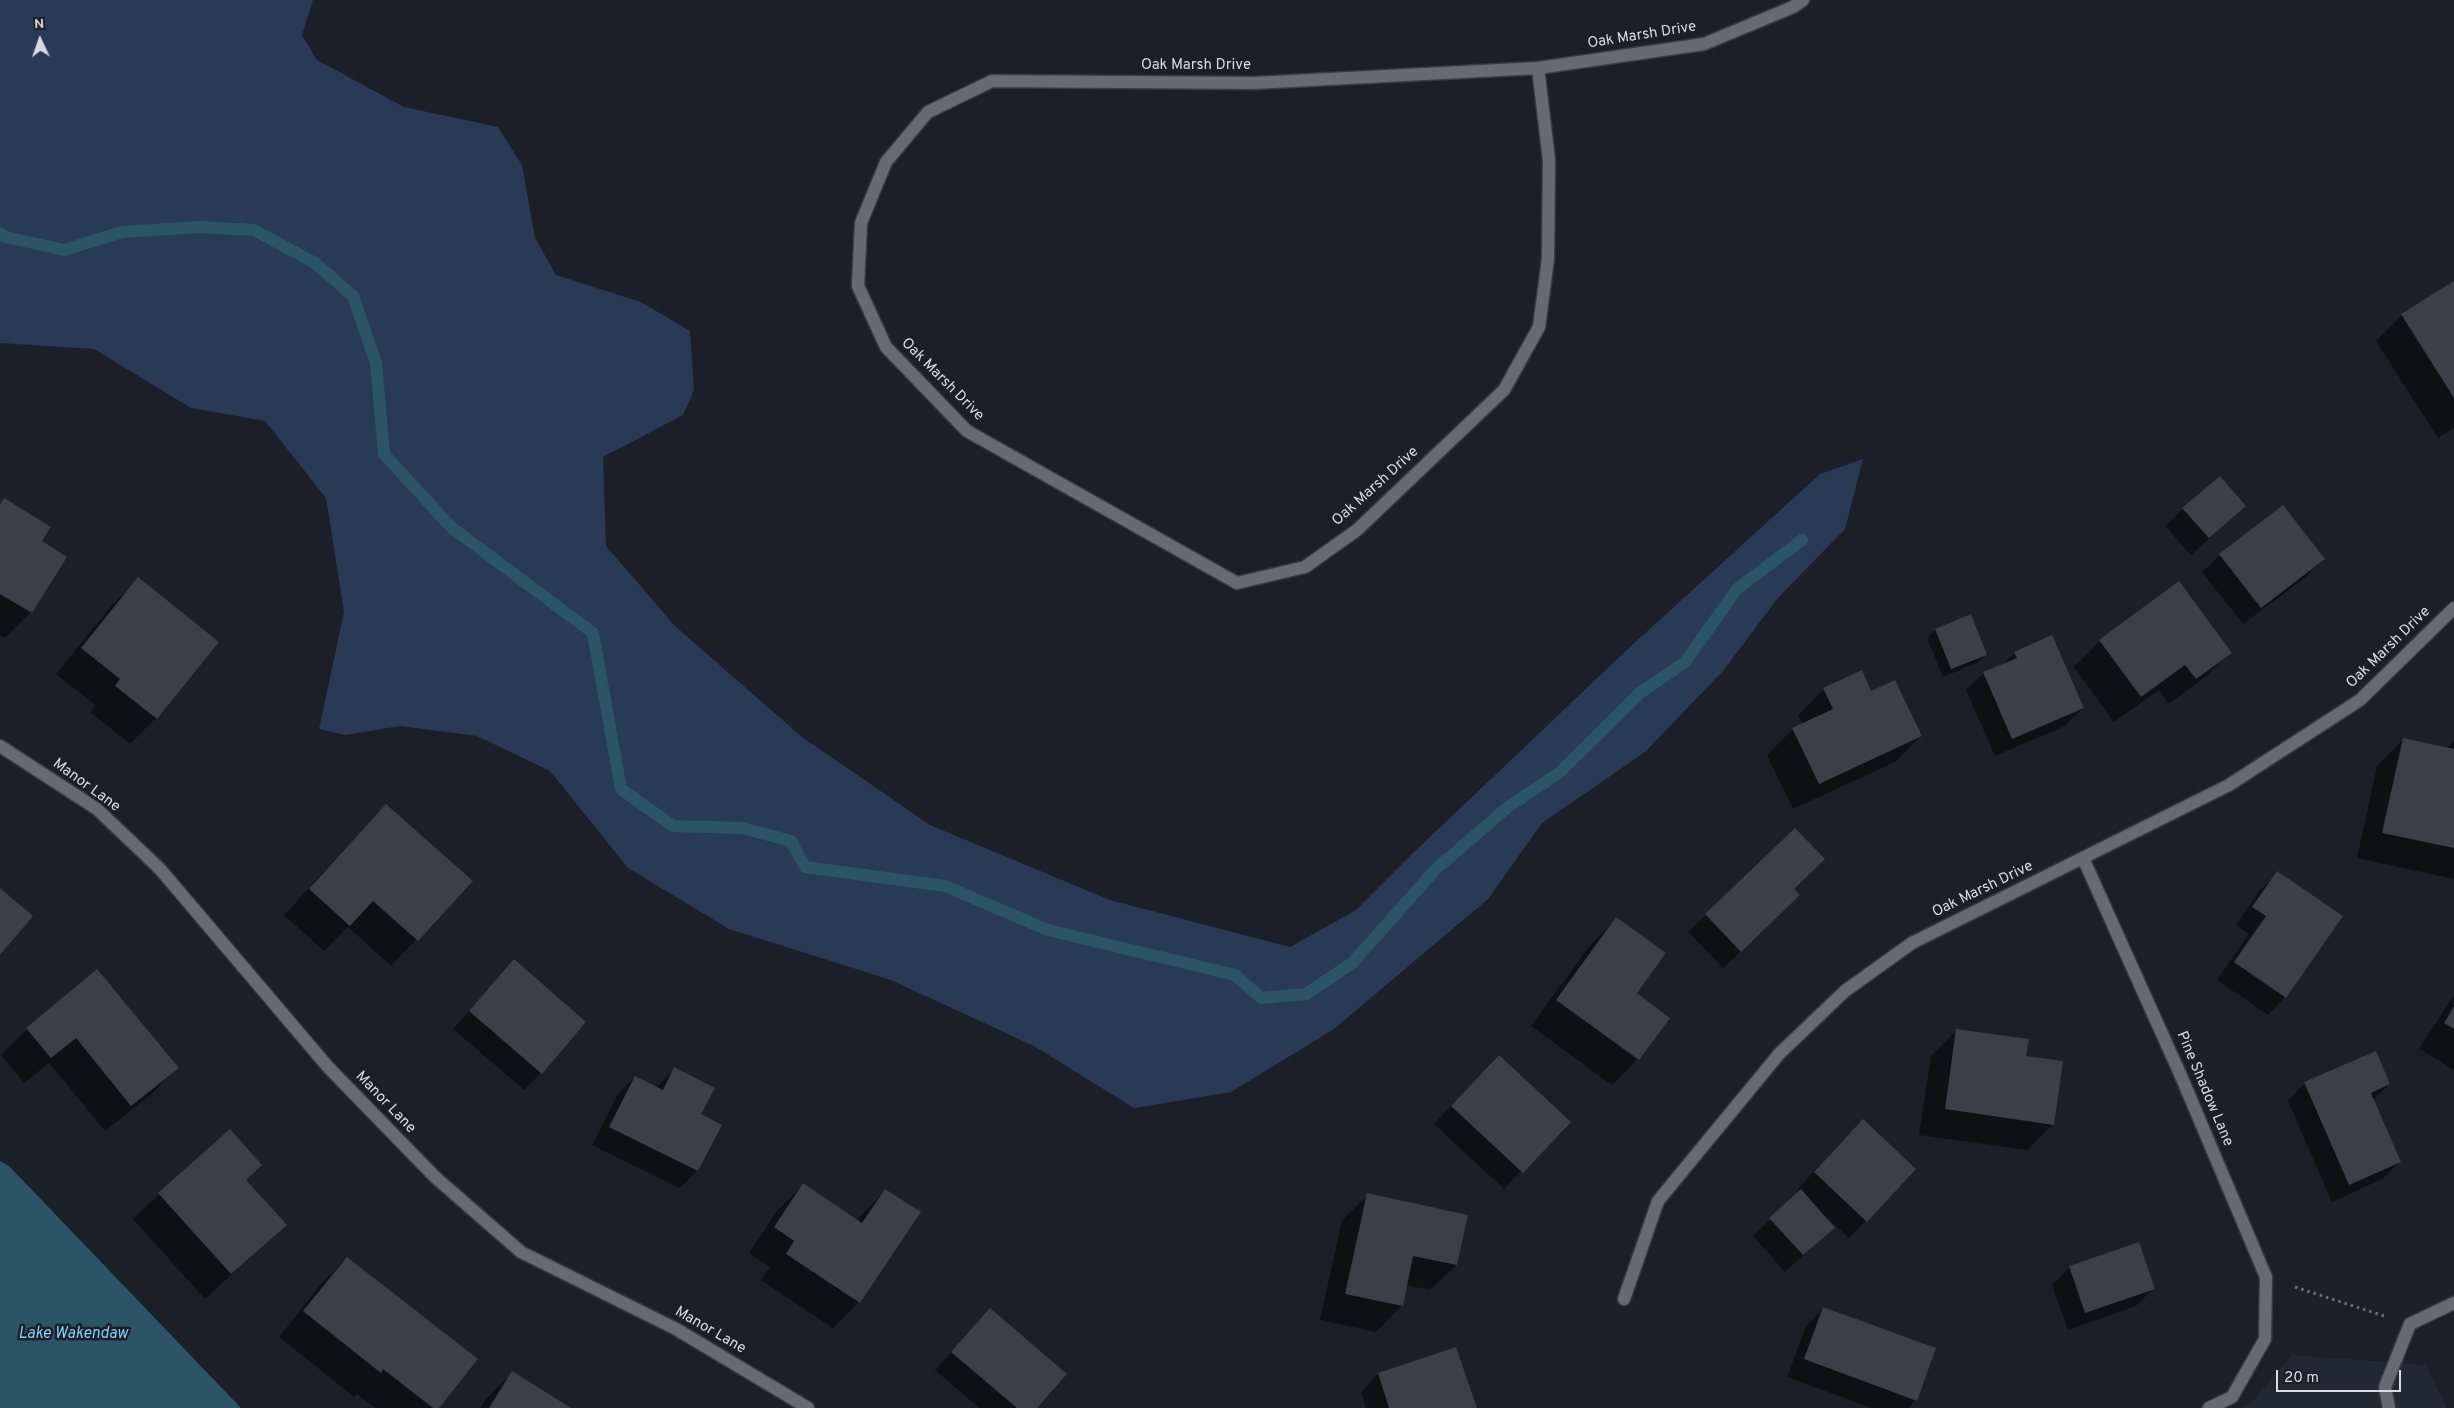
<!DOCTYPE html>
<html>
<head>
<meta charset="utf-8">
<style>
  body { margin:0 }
  #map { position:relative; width:2454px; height:1408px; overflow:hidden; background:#1b1f27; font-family:Overpass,sans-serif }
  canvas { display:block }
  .north { position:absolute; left:15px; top:15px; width:50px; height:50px; -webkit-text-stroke:4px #1b1f27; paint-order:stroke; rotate:357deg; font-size:14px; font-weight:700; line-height:20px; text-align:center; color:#d7dadf }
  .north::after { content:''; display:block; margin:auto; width:18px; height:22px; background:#d7dadf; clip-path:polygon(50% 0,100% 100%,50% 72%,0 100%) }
  .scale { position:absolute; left:2276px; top:1370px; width:125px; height:22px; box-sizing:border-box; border:2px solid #d7dadf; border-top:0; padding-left:6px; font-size:15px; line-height:18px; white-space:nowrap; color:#d7dadf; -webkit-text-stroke:4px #1b1f27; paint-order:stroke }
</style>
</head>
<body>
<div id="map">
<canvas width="2454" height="1408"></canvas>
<div class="north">N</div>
<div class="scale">20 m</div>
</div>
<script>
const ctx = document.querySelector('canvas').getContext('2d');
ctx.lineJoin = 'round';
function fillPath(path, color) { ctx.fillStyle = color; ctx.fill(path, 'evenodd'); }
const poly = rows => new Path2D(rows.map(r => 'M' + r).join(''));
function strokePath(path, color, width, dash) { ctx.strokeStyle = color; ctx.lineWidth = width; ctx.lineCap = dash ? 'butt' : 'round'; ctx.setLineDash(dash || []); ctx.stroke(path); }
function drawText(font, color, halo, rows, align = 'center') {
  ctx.font = font + ' Overpass,sans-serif'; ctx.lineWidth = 5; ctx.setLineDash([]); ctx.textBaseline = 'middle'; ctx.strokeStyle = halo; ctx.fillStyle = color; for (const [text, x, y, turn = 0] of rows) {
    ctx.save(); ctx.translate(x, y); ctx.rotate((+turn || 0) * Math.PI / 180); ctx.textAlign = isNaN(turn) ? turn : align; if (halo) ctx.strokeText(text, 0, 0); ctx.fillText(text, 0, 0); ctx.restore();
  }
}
fillPath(poly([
  [2292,1355,2426,1365,2447,1408,2241,1408,2251,1403]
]), '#202834');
fillPath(poly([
  [0,0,313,0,302,35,317,60,404,107,498,127,522,165,535,238,556,275,641,302,690,331,694,390,683,415,603,457,606,546,675,626,802,737,930,825,1110,900,1290,947,1356,910,1413,853,1631,646,1820,474,1863,459,1845,529,1777,599,1723,671,1645,752,1542,823,1488,899,1334,1029,1231,1092,1134,1108,1034,1046,891,980,729,929,628,868,550,771,477,736,400,726,346,735,319,729,344,612,326,498,265,421,191,408,94,349,0,343]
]), '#283a56');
fillPath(poly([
  [0,1161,9,1166,241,1408,0,1408]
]), '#2b5567');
fillPath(poly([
  [2454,283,2454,428,2438,438,2376,341,2402,315],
  [4,499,40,541,31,612,5,638,0,635,0,503],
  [2244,506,2191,555,2165,526,2183,509],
  [2220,555,2323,559,2306,577,2243,624,2202,572],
  [139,579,156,718,130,744,90,712,95,705,56,674,113,604],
  [2179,583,2230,653,2204,678,2169,704,2159,690,2114,722,2074,667,2100,641],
  [1935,630,1986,655,1977,663,1943,677,1927,638],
  [2015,653,2083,708,2065,726,1995,756,1966,690,1984,673,2002,665],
  [1824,689,1871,693,1921,736,1895,762,1793,809,1767,755,1793,729,1803,724,1798,715],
  [2403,740,2446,749,2454,740,2454,879,2357,858,2377,766],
  [386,805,471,882,391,966,348,927,324,951,284,915],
  [2278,873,2285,997,2268,1015,2217,980,2249,934,2236,925,2260,890],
  [1793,890,1781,913,1723,968,1688,932,1706,915],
  [1616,919,1635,993,1638,1059,1612,1085,1531,1026,1591,944],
  [514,961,541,1073,524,1090,453,1029],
  [97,971,177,1068,152,1094,105,1131,49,1063,24,1083,1,1055,27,1029],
  [2454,995,2454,1070,2419,1049],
  [1957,1030,2025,1057,2053,1124,2027,1150,1919,1135,1931,1056],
  [674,1069,697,1171,680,1188,592,1145,617,1095,635,1077,656,1088],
  [1481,1074,1569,1122,1504,1189,1434,1124],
  [2305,1083,2389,1084,2373,1100,2400,1162,2382,1179,2332,1202,2288,1101],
  [1845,1138,1866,1221,1849,1238,1825,1216,1824,1218,1833,1228,1785,1272,1753,1236,1799,1192,1797,1190],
  [245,1180,285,1225,205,1299,133,1219,159,1194],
  [803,1185,856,1221,885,1190,859,1302,833,1328,761,1280,770,1267,749,1253,777,1211],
  [1368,1195,1456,1265,1430,1290,1406,1285,1401,1306,1376,1332,1320,1320,1342,1220],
  [347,1258,437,1408,375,1408,357,1394,354,1397,279,1337,321,1284],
  [2070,1267,2153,1289,2136,1306,2068,1330,2052,1285],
  [1823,1308,1916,1400,1908,1408,1872,1408,1787,1377,1806,1326],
  [990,1310,1036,1408,979,1408,935,1370],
  [512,1373,569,1408,480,1408,486,1399],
  [1378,1374,1475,1408,1366,1408,1361,1392]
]), '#0007');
strokePath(poly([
  [0,233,6,237,64,250,122,232,200,227,254,230,315,263,353,296,376,363,384,454,451,527,593,633,621,789,673,826,742,828,791,841,805,867,945,886,1048,930,1235,975,1261,998,1306,994,1352,963,1436,869,1508,807,1559,773,1640,693,1685,662,1737,589,1802,540]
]), '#2b5567', 12);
fillPath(poly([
  [2454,281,2454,398,2401,314],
  [2220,476,2246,506,2209,538,2182,508],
  [4,498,51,527,42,541,67,557,32,613,0,594,0,504],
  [2283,505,2325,559,2261,608,2219,554],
  [138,577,219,642,157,719,115,686,120,679,81,648],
  [2179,581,2232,653,2196,679,2185,665,2141,697,2099,640],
  [1971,614,1987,655,1951,669,1935,629],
  [2052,635,2084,708,2012,739,1983,672,2017,658,2014,652],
  [1862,670,1871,691,1895,680,1922,736,1819,784,1792,728,1833,709,1823,688],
  [2403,738,2454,749,2454,848,2382,833],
  [386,804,473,881,418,941,373,901,350,926,309,889],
  [1795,828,1825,859,1794,889,1800,895,1741,952,1705,914],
  [2277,871,2343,916,2286,998,2234,962,2266,916,2252,907],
  [0,888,33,916,0,955],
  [1616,917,1666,953,1637,993,1670,1018,1639,1060,1556,1000],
  [514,959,586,1022,542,1074,469,1011],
  [97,969,179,1068,131,1106,76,1038,51,1058,26,1028],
  [2454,1006,2454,1029,2444,1023],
  [1956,1029,2029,1039,2026,1056,2063,1061,2054,1125,1945,1109],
  [2376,1051,2390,1084,2371,1093,2401,1162,2349,1185,2304,1082],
  [1499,1055,1571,1122,1523,1173,1451,1106],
  [674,1067,715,1088,701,1114,722,1125,698,1171,609,1127,635,1076,663,1090],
  [1863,1119,1916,1169,1867,1222,1814,1172],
  [230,1129,262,1165,246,1180,287,1225,231,1274,158,1193],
  [803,1183,862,1223,885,1189,921,1212,860,1303,786,1254,794,1241,774,1227],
  [1801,1189,1835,1228,1803,1255,1769,1218],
  [1367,1193,1468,1215,1457,1265,1413,1256,1403,1306,1345,1294],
  [2139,1242,2155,1289,2085,1313,2069,1266],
  [347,1257,478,1359,439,1408,433,1408,383,1369,381,1373,303,1311],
  [1823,1307,1936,1348,1917,1401,1804,1359],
  [990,1308,1067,1374,1037,1408,1017,1408,951,1352],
  [1456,1347,1477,1408,1389,1408,1378,1373],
  [512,1371,571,1408,489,1408]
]), '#3a3f48');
const service = poly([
  [2389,1408,2385,1387,2410,1324]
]);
const minor = poly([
  [1538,68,1549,160,1548,259,1539,327,1504,390,1357,530,1305,567,1237,583,967,431,886,347,858,286,861,223,886,162,928,112,992,81,1254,83,1538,68],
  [1538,68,1704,44,1793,7,1803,0],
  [0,746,97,809,160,869,328,1067,435,1177,521,1252,676,1329,808,1408],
  [2083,858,2181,1076,2266,1277,2265,1339,2232,1397,2209,1408],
  [1624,1299,1658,1201,1779,1054,1845,991,1912,943,2229,785,2360,700,2454,608],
  [2410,1324,2454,1303]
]);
strokePath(service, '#383b42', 15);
strokePath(minor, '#383b42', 15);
strokePath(poly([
  [2295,1287,2384,1316]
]), '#6b6f76', 3, [2.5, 4]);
strokePath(service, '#656b74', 12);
strokePath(minor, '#656b74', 12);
drawText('15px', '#d7dadf', '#1b1f27', [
  ["Oak Marsh Drive",1642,36,-9],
  ["Oak Marsh Drive",1196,66],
  ["Oak Marsh Drive",942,380,45],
  ["Oak Marsh Drive",1376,487,-42],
  ["Oak Marsh Drive",2389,648,-44],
  ["Manor Lane",86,786,36],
  ["Oak Marsh Drive",1983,890,-26],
  ["Pine Shadow Lane",2204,1089,67],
  ["Manor Lane",385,1103,46],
  ["Manor Lane",710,1331,30]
]);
drawText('italic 16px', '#86cff0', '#1b1f27', [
  ["Lake Wakendaw",73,1335]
]);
</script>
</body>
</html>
